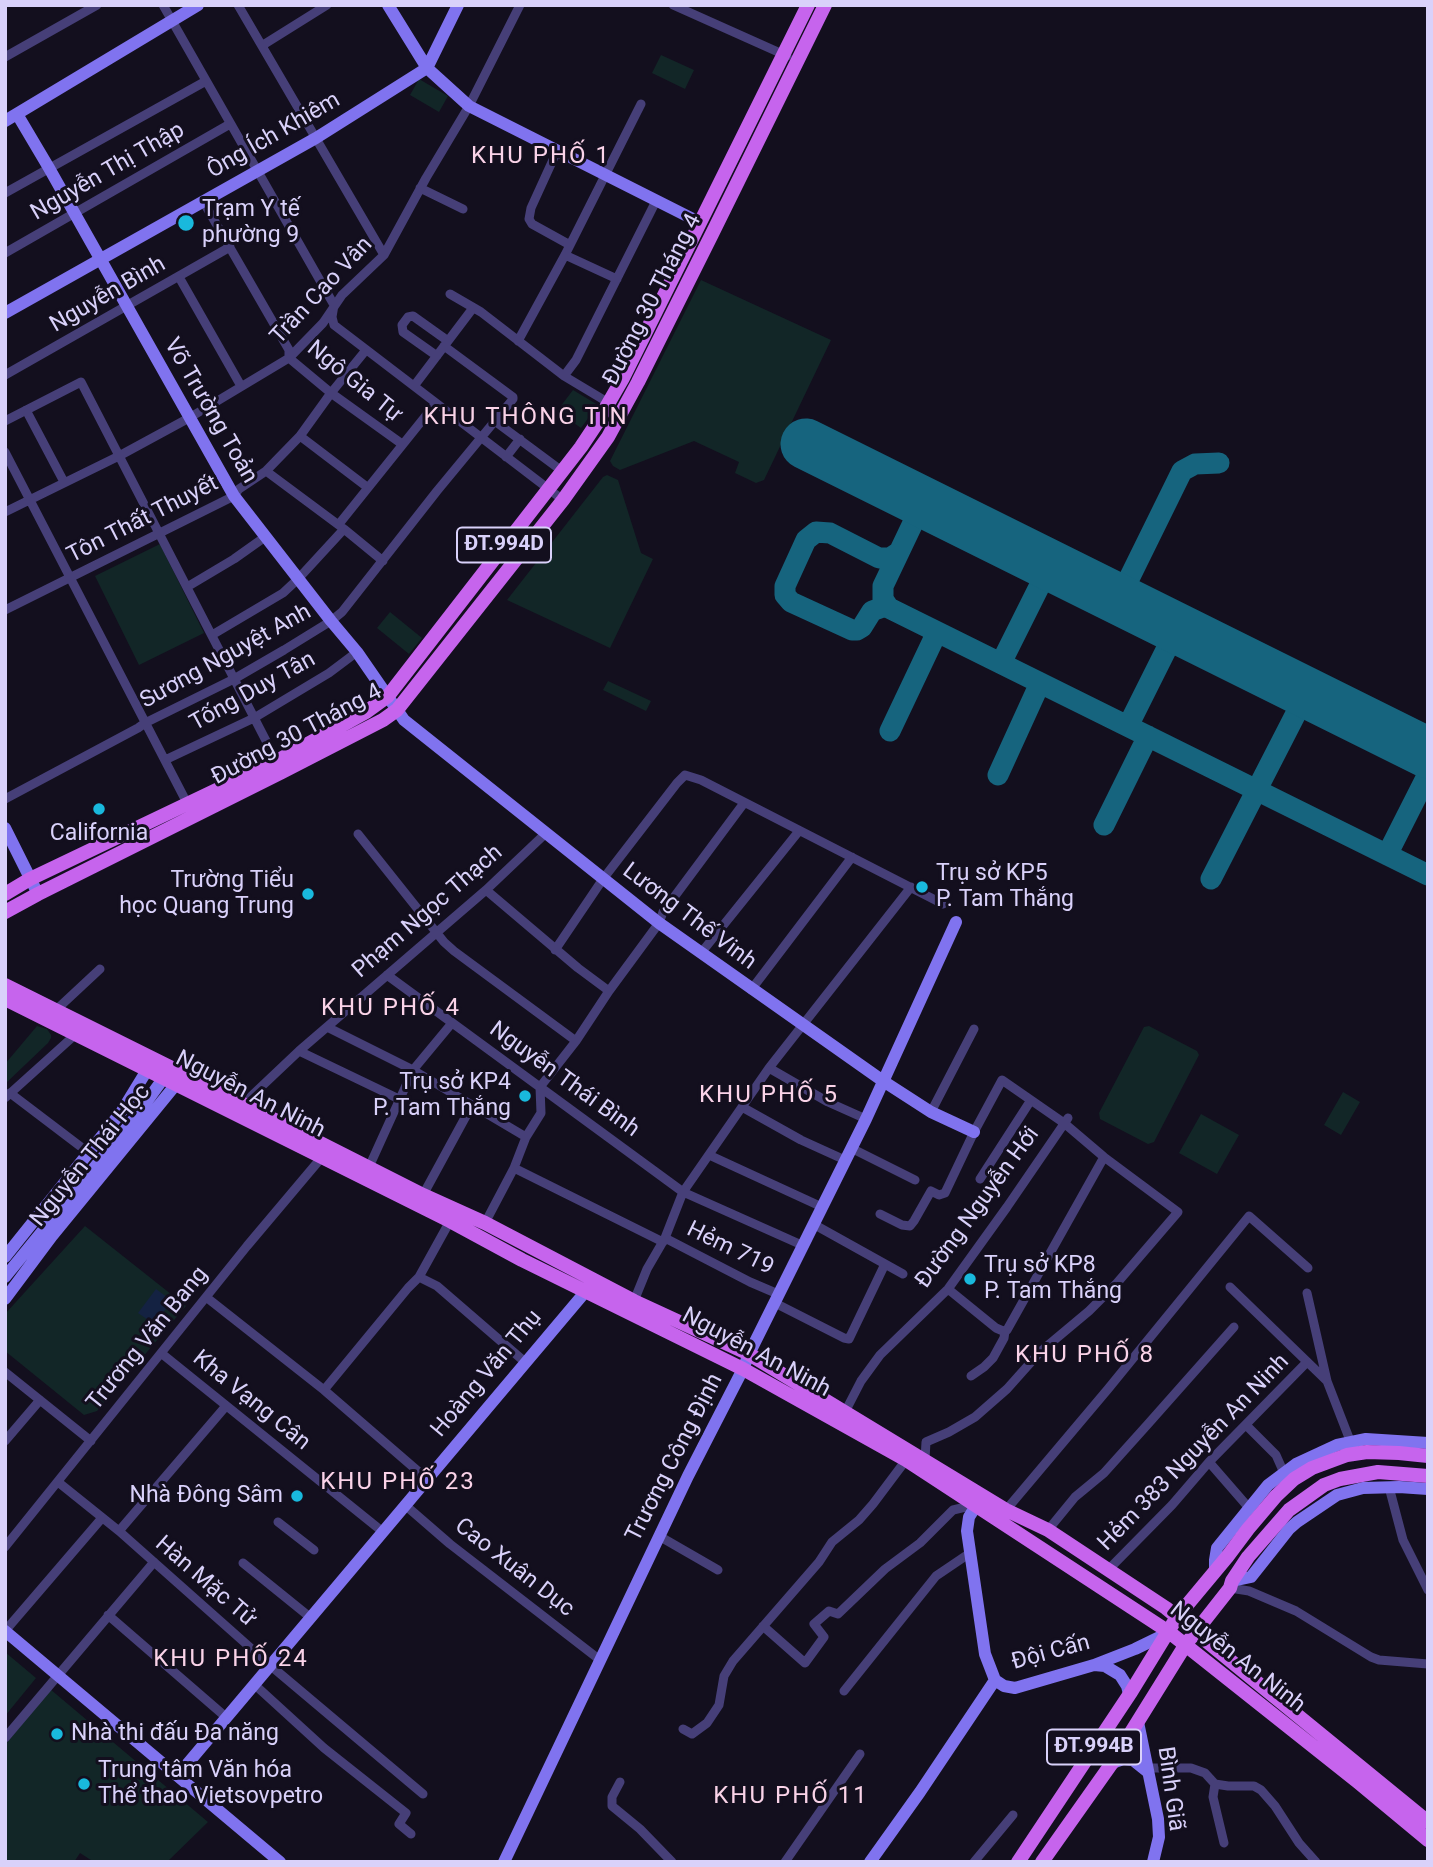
<!DOCTYPE html>
<html>
<head>
<meta charset="utf-8">
<style>
  body { margin:0 }
  #map { position:relative; width:1433px; height:1867px; overflow:hidden; background:#130f1e; font-family:Roboto,sans-serif }
  canvas { display:block }
  .frame { position:absolute; inset:0; border:7px solid #d9d1fa; pointer-events:none }
</style>
</head>
<body>
<div id="map">
<canvas width="1433" height="1867"></canvas>
<div class="frame"></div>
</div>
<script>
const ctx = document.querySelector('canvas').getContext('2d');
ctx.lineJoin = 'round';
function fillPath(path, color) { ctx.fillStyle = color; ctx.fill(path, 'evenodd'); }
const poly = rows => new Path2D(rows.map(r => 'M' + r).join(''));
function strokePath(path, color, width, dash) { ctx.strokeStyle = color; ctx.lineWidth = width; ctx.lineCap = dash ? 'butt' : 'round'; ctx.setLineDash(dash || []); ctx.stroke(path); }
function drawText(font, color, halo, rows, align = 'center') {
  ctx.font = font + ' Roboto,sans-serif'; ctx.lineWidth = 6; ctx.setLineDash([]); ctx.textBaseline = 'middle'; ctx.strokeStyle = halo; ctx.fillStyle = color; for (const [text, x, y, turn = 0] of rows) {
    ctx.save(); ctx.translate(x, y); ctx.rotate((+turn || 0) * Math.PI / 180); ctx.textAlign = isNaN(turn) ? turn : align; if (halo) ctx.strokeText(text, 0, 0); ctx.fillText(text, 0, 0); ctx.restore();
  }
}
fillPath(poly([
  [661,55,694,70,685,89,652,73],
  [419,79,448,96,439,112,410,95],
  [701,280,831,340,764,480,756,483,735,473,739,462,694,441,620,470,613,466,610,461],
  [573,390,598,405,581,428,557,411],
  [607,475,618,480,641,553,653,559,610,648,507,600,603,477],
  [160,544,204,633,139,665,95,576],
  [390,612,422,638,409,654,377,628],
  [608,681,651,701,646,711,603,690],
  [37,1026,47,1029,51,1035,51,1038,48,1043,5,1084,5,1064],
  [1149,1026,1197,1051,1199,1055,1154,1142,1148,1144,1100,1119,1099,1113,1144,1027],
  [1343,1092,1360,1102,1341,1135,1324,1125],
  [1201,1114,1239,1135,1217,1174,1179,1153],
  [85,1226,186,1306,97,1411,84,1415,5,1351,5,1314],
  [5,1652,36,1678,5,1716],
  [50,1689,208,1822,167,1862,94,1862,80,1853,74,1862,8,1862,5,1860,5,1745]
]), '#122627');
fillPath(poly([
  [156,1289,172,1301,154,1324,138,1313]
]), '#142242');
strokePath(poly([
  [899,552,890,558,879,558,830,533,816,532,806,540,785,586,785,595,791,602,852,630,857,630,862,627,872,611,883,607,889,608,1428,875],
  [1119,599,1182,471,1195,464,1219,463],
  [889,608,883,599,883,586,923,502],
  [1001,663,1050,565],
  [1128,726,1177,628],
  [890,731,937,632],
  [998,775,1040,683],
  [1104,825,1148,736],
  [1387,855,1428,774],
  [1211,879,1307,692]
]), '#16647e', 21);
strokePath(poly([
  [806,444,1428,753]
]), '#16647e', 51);
strokePath(poly([
  [163,5,334,305,332,317,334,325,563,500],
  [238,5,384,255],
  [673,5,787,56],
  [263,45,327,5],
  [5,57,97,5],
  [557,151,531,208,529,219,532,224,570,245],
  [420,188,463,209],
  [5,193,206,81],
  [203,201,289,350,289,358,331,393,402,444],
  [5,253,230,124],
  [565,255,617,279],
  [179,277,241,386],
  [450,294,481,312,564,376,609,403],
  [518,341,565,255,641,104],
  [437,356,403,332,402,325,408,317,413,316,448,341],
  [5,375,230,247],
  [564,376,576,360,656,201],
  [414,386,473,308],
  [26,410,64,482],
  [5,421,81,382,278,764],
  [496,422,562,471],
  [300,436,367,487],
  [5,452,187,803],
  [506,457,520,439],
  [266,471,344,529,383,561],
  [5,512,119,456,189,418,289,358,323,323,342,295,384,255,426,178,469,106,520,5],
  [339,524,436,403],
  [187,587,234,559,265,537],
  [5,610,234,496,239,489,266,471,300,436,331,393,366,350],
  [212,635,283,593,298,579,344,529],
  [165,760,254,718,329,673,357,652],
  [5,799,138,728,145,723,234,679,284,650,331,621,342,612,437,491,513,399,513,397,444,346],
  [358,834,444,942,454,951,576,1041],
  [486,890,578,968,609,991],
  [555,950,603,879,677,783,685,775,701,780,943,904],
  [701,953,799,831],
  [387,975,683,1192,804,1246],
  [751,990,852,857],
  [56,1010,100,969],
  [327,1027,413,1070,526,1137],
  [299,1051,399,1099],
  [769,1068,828,1102,866,1119],
  [10,1093,89,1153],
  [5,1098,76,1034],
  [243,1104,299,1051,486,890,545,834],
  [742,1107,801,1140,845,1160],
  [931,1112,974,1029],
  [851,1148,915,1180],
  [709,1155,822,1207],
  [369,1167,413,1070,452,1023],
  [514,1168,663,1242],
  [980,1179,1031,1100],
  [423,1195,472,1105],
  [880,1214,902,1225,910,1226,914,1221,931,1191,939,1195,945,1193,974,1132,1002,1080,1064,1123,1104,1157,1178,1212,1117,1283,1089,1311,1040,1352,1007,1389,975,1417,949,1432,926,1442,925,1459],
  [485,1223,514,1168,526,1137,541,1113,540,1087,576,1041,609,991,659,923,663,912,744,803],
  [815,1225,903,1274],
  [665,1238,750,1282,778,1294],
  [419,1277,437,1286,525,1362],
  [1230,1287,1327,1381],
  [948,1289,996,1328,1003,1331,1007,1330,1104,1157],
  [1307,1293,1327,1381,1351,1443],
  [206,1297,324,1390,427,1479],
  [634,1301,647,1269,665,1238,683,1192,769,1068,911,887],
  [775,1303,844,1338,849,1339,885,1264],
  [161,1353,383,1532],
  [5,1372,91,1441],
  [971,1376,984,1367,993,1358,1004,1338,1005,1331],
  [324,1390,408,1288,419,1277,450,1221],
  [845,1412,861,1381,880,1355,948,1289,1007,1207,1068,1118],
  [1247,1426,1276,1455,1284,1473],
  [5,1441,40,1400],
  [1209,1462,1249,1508],
  [58,1482,119,1531,271,1666,423,1794],
  [1389,1487,1403,1540,1428,1590],
  [405,1505,450,1544,600,1660],
  [1006,1510,1108,1389,1249,1216,1308,1268],
  [278,1522,314,1550],
  [1048,1530,1075,1497,1104,1473,1148,1424,1234,1327],
  [119,1531,226,1406],
  [659,1536,718,1570],
  [5,1547,247,1246,322,1157],
  [243,1563,311,1618],
  [1108,1570,1172,1505,1209,1462,1307,1362],
  [1230,1588,1249,1591,1296,1611,1371,1657,1379,1660,1428,1664],
  [108,1615,227,1718],
  [763,1626,805,1663,824,1637,814,1624,829,1611,838,1614,885,1569,920,1543,953,1510,974,1505],
  [5,1631,102,1518],
  [255,1685,324,1748,406,1813,399,1824,411,1834],
  [844,1691,936,1576,970,1553],
  [683,1729,692,1734,707,1723,719,1705,724,1676,733,1661,819,1562,832,1542,859,1520,873,1504,906,1460],
  [5,1738,154,1562],
  [1147,1768,1191,1768,1205,1773,1215,1784,1228,1786,1254,1786,1261,1790,1275,1806,1299,1843,1316,1862],
  [620,1782,612,1797,612,1806,640,1829,672,1862],
  [1215,1784,1213,1797,1224,1843],
  [785,1862,860,1754],
  [974,1862,1013,1815]
]), '#463f78', 9);
strokePath(poly([
  [388,5,427,68,469,106,699,222],
  [17,114,49,168,234,496,331,621,357,652,404,720,659,923,883,1081,931,1112,974,1132],
  [5,121,198,5],
  [5,313,316,138,427,68,458,5],
  [5,828,38,894],
  [5,1257,122,1111,152,1062],
  [5,1277,134,1119,168,1072],
  [5,1299,52,1236,182,1077],
  [981,1498,969,1517,967,1531,985,1654,995,1680,1004,1686,1015,1688,1094,1665,1135,1649,1168,1633],
  [1215,1571,1215,1560,1217,1548,1268,1485,1296,1464,1337,1445,1366,1439,1428,1443],
  [1232,1581,1251,1577,1289,1529,1297,1522,1337,1495,1363,1488,1399,1487,1428,1489],
  [5,1631,280,1862],
  [1094,1665,1105,1666,1120,1675,1127,1686,1129,1694],
  [1138,1722,1158,1819,1159,1837,1153,1862],
  [1112,1763,1123,1759,1133,1760,1148,1772],
  [178,1775,586,1291],
  [504,1862,688,1476,743,1369,749,1354,866,1119,956,922],
  [870,1862,920,1792,995,1680]
]), '#8073ef', 12);
strokePath(poly([
  [5,894,30,879,277,761,366,712,388,696,581,447,597,423,623,378,808,5],
  [5,912,38,894,282,772,383,720,397,710,563,500,608,437,638,382,712,234,825,5],
  [5,985,184,1074,423,1195,485,1223,634,1301,749,1354,1006,1510,1048,1530,1166,1608,1428,1822],
  [5,999,450,1221,522,1260,743,1369,906,1460,1169,1632,1358,1782,1428,1840],
  [1018,1862,1131,1692,1177,1617,1227,1557,1248,1529,1276,1496,1294,1479,1312,1468,1347,1455,1367,1452,1399,1453,1428,1456],
  [1042,1862,1112,1763,1186,1644,1230,1588,1232,1581,1248,1557,1289,1510,1324,1485,1340,1479,1378,1472,1428,1476]
]), '#c664ed', 14);
for (const [x, y, r, color] of [
  [186,223,9,"#19b9dd"],
  [99,809,7,"#19b9dd"],
  [922,887,7,"#19b9dd"],
  [308,894,7,"#19b9dd"],
  [525,1096,7,"#19b9dd"],
  [970,1279,7,"#19b9dd"],
  [297,1496,7,"#19b9dd"],
  [57,1734,7,"#19b9dd"],
  [84,1784,7,"#19b9dd"]
]) { const dot = new Path2D(); dot.arc(x, y, r, 0, 2 * Math.PI); ctx.fillStyle = color; ctx.fill(dot); strokePath(dot, '#130f1e', 2.5); }
for (const [x, y, w] of [
  [504,545,94],
  [1094,1747,94]
]) { const box = new Path2D(); box.roundRect(x - w / 2, y - 17.5, w, 35, 5); ctx.fillStyle = '#130f1e'; ctx.fill(box); strokePath(box, '#d9d1fa', 2); }
drawText('bold 21px', '#d9d1fa', null, [
  ["ĐT.994D",504,545],
  ["ĐT.994B",1094,1747]
]);
drawText('23px', '#d9d1fa', '#130f1e', [
  ["Ông Ích Khiêm",274,136,-30],
  ["Nguyễn Thị Thập",108,172,-30],
  ["Trần Cao Vân",322,291,-47],
  ["Nguyễn Bình",108,295,-30],
  ["Đường 30 Tháng 4",653,300,-63],
  ["Ngô Gia Tự",354,382,39],
  ["Võ Trường Toản",210,411,60],
  ["Tôn Thất Thuyết",143,520,-27],
  ["Sương Nguyệt Anh",226,657,-29],
  ["Tống Duy Tân",253,692,-29],
  ["Đường 30 Tháng 4",297,735,-28],
  ["Phạm Ngọc Thạch",428,912,-41],
  ["Lương Thế Vinh",689,917,37],
  ["Nguyễn Thái Bình",564,1080,36],
  ["Nguyễn An Ninh",250,1095,27],
  ["Nguyễn Thái Học",91,1156,-51],
  ["Đường Nguyễn Hới",978,1208,-54],
  ["Hẻm 719",730,1249,26],
  ["Trương Văn Bang",148,1339,-51],
  ["Nguyễn An Ninh",756,1353,28],
  ["Hoàng Văn Thụ",487,1374,-50],
  ["Kha Vạng Cân",251,1401,39],
  ["Hẻm 383 Nguyễn An Ninh",1194,1453,-46],
  ["Trương Công Định",675,1458,-63],
  ["Cao Xuân Dục",514,1568,38],
  ["Hàn Mặc Tử",205,1582,41],
  ["Đội Cấn",1051,1653,-15],
  ["Nguyễn An Ninh",1237,1658,38],
  ["Bình Giã",1170,1789,82]
]);
drawText('23px', '#d9d1fa', '#130f1e', [
  ["Trạm Y tế",202,210],
  ["phường 9",202,236],
  ["California",99,834,"center"],
  ["Trụ sở KP5",936,874],
  ["P. Tam Thắng",936,900],
  ["Trường Tiểu",294,881,"right"],
  ["học Quang Trung",294,907,"right"],
  ["Trụ sở KP4",511,1083,"right"],
  ["P. Tam Thắng",511,1109,"right"],
  ["Trụ sở KP8",984,1266],
  ["P. Tam Thắng",984,1292],
  ["Nhà Đông Sâm",283,1496,"right"],
  ["Nhà thi đấu Đa năng",71,1734],
  ["Trung tâm Văn hóa",98,1771],
  ["Thể thao Vietsovpetro",98,1797]
], 'left');
ctx.letterSpacing = '2px';
drawText('24px', '#fad3e8', '#130f1e', [
  ["KHU PHỐ 1",541,157],
  ["KHU THÔNG TIN",526,418],
  ["KHU PHỐ 4",391,1009],
  ["KHU PHỐ 5",769,1096],
  ["KHU PHỐ 8",1085,1356],
  ["KHU PHỐ 23",398,1483],
  ["KHU PHỐ 24",231,1660],
  ["KHU PHỐ 11",791,1797]
]);
ctx.letterSpacing = '0px';
</script>
</body>
</html>
